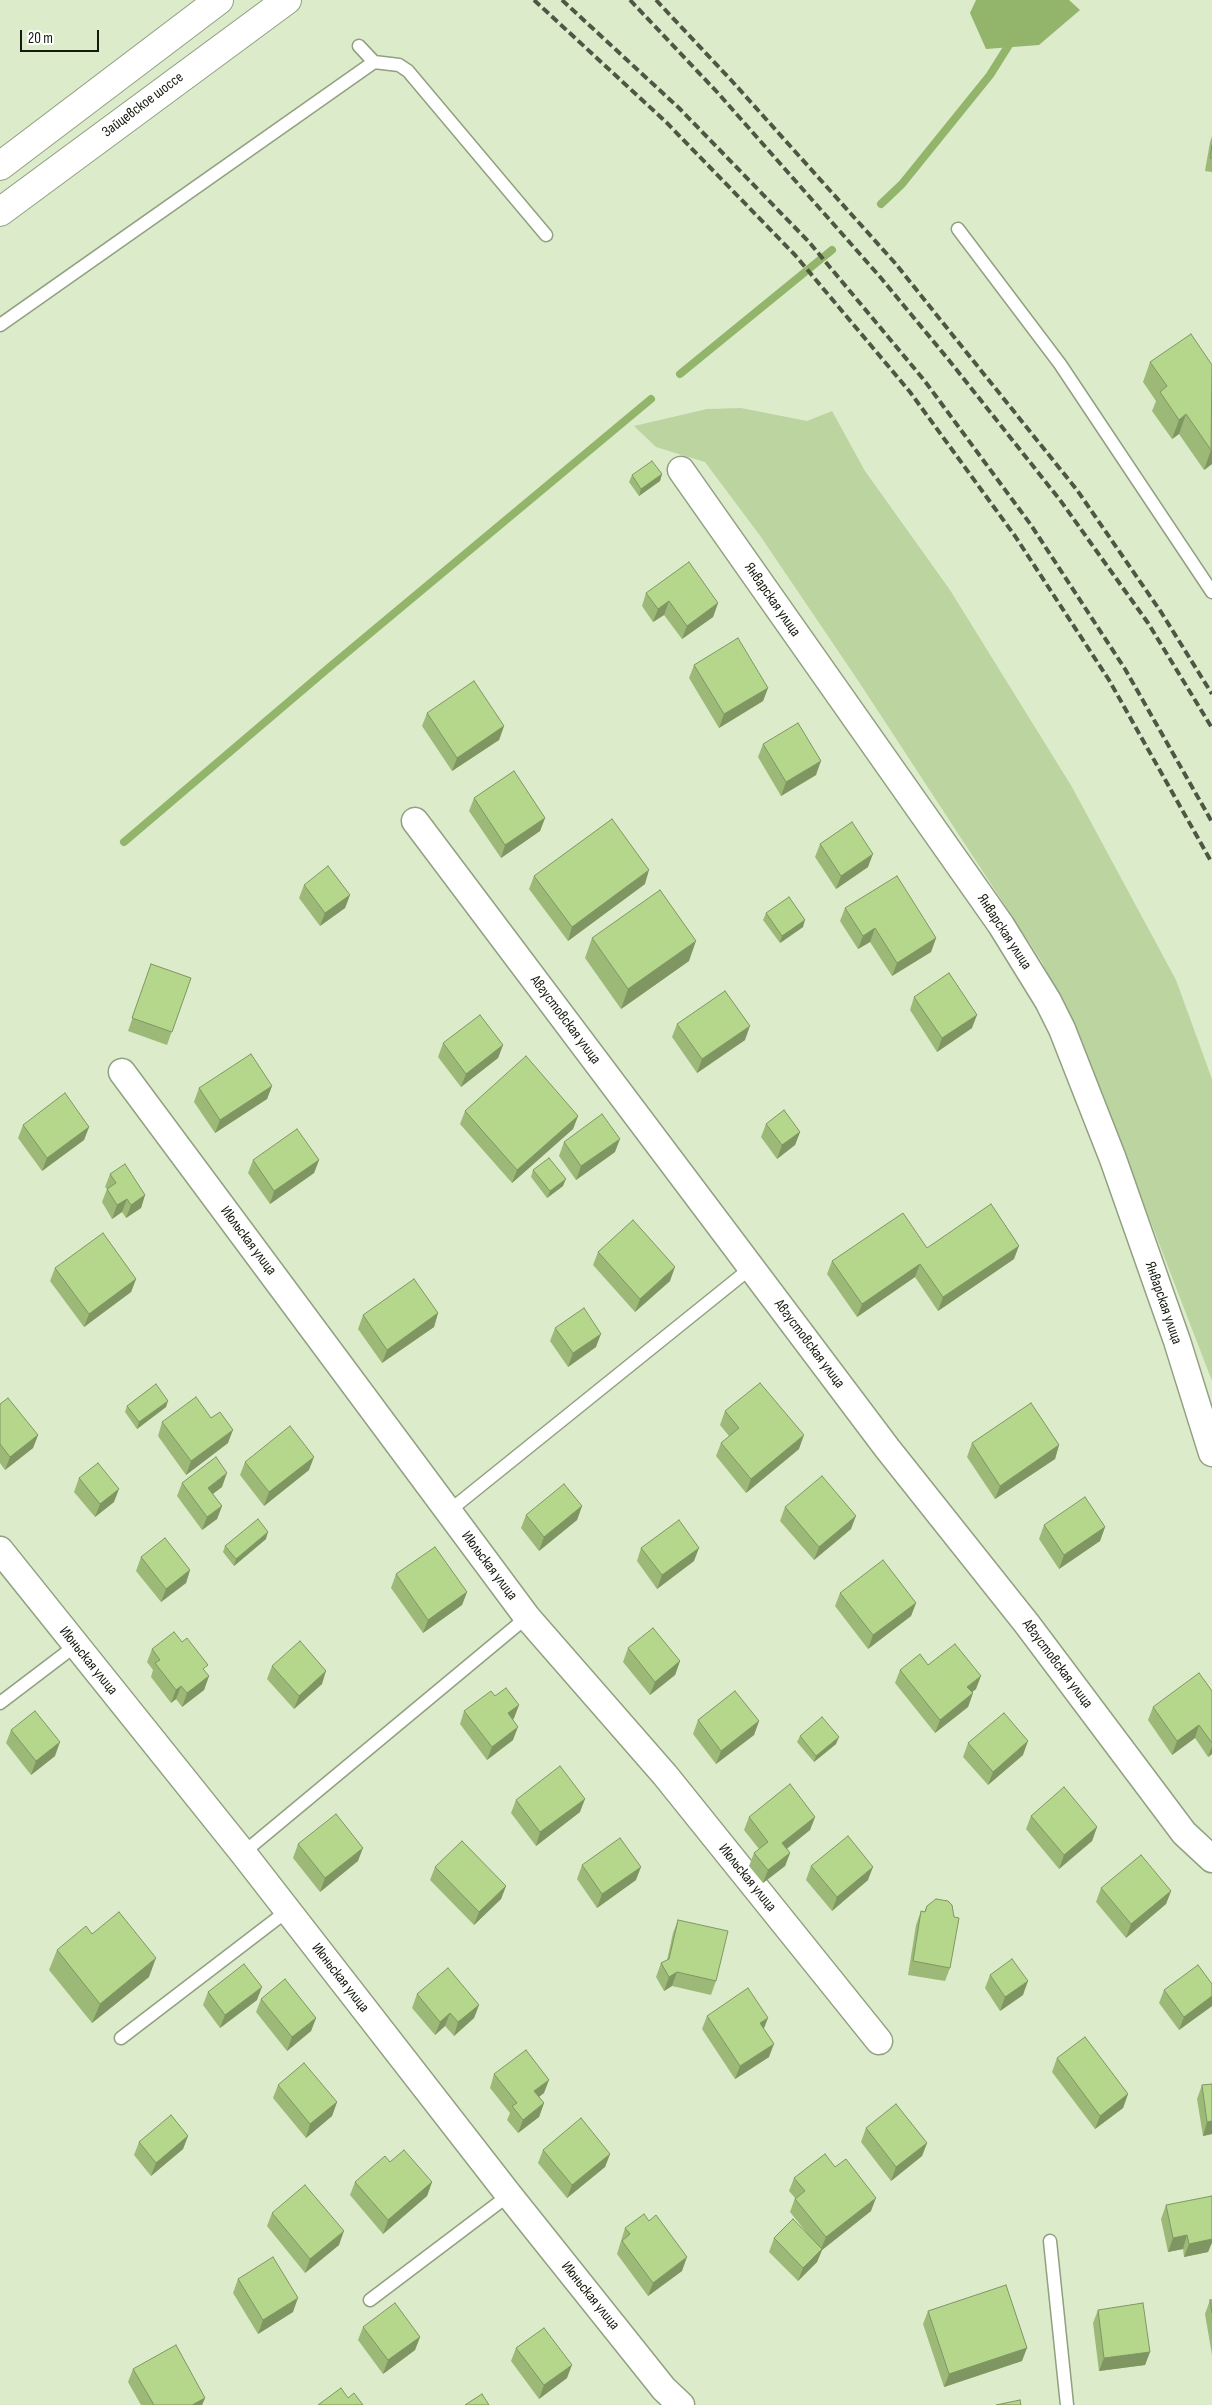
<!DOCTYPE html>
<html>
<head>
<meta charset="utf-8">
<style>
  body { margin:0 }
  #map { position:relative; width:1212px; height:2405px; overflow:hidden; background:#dcecca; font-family:"Sofia Sans Condensed",sans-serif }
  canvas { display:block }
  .scale { position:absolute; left:20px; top:30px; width:79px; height:22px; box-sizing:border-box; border:2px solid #151a0e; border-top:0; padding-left:6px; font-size:15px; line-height:18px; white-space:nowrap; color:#151a0e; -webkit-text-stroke:4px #fff; paint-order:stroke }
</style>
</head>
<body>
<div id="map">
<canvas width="1212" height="2405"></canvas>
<div class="scale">20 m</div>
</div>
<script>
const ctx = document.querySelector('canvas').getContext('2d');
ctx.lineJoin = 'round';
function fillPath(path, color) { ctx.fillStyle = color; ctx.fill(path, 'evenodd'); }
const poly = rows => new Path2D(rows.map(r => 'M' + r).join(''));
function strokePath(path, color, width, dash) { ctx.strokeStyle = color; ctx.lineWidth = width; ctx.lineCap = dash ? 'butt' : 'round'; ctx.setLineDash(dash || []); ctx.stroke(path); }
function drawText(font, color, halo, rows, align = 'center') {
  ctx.font = font + ' "Sofia Sans Condensed",sans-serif'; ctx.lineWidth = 4; ctx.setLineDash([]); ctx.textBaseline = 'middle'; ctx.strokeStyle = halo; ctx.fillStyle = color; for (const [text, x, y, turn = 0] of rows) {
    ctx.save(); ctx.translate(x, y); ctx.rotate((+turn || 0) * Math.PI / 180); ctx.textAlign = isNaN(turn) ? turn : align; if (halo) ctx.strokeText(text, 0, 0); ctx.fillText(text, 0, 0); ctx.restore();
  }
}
fillPath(poly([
  [741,408,807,421,832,411,865,471,950,590,1072,787,1176,980,1212,1079,1212,1381,1100,1090,1042,962,859,682,761,537,705,462,656,447,634,426,707,409]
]), '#bbd4a0');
fillPath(poly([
  [976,0,1069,0,1080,10,1039,45,986,49,970,13]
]), '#93b46b');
strokePath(poly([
  [881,204,902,184,990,75,1012,40],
  [680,374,832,250],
  [124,842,332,665,651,399]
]), '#93b46b', 8);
const lane = poly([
  [374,62,399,65,408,71,546,235],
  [958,229,1060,364,1212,592],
  [0,325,374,62,359,46],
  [449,1511,752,1267],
  [0,1703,75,1646],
  [243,1853,527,1617],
  [121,2038,287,1911],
  [1050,2241,1067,2405],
  [370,2300,509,2195]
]);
const street = poly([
  [681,470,1001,925,1048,1001,1062,1029,1113,1159,1177,1341,1212,1453],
  [415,821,887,1448,1027,1624,1184,1833,1212,1859],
  [122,1072,527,1617,665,1775,879,2041],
  [0,1550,243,1853,509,2195,664,2389,681,2405]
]);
const secondary = poly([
  [0,166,219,0],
  [0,212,287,0]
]);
strokePath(lane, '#91a080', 15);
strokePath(street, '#91a080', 29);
strokePath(secondary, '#91a080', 30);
strokePath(lane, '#fff', 12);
strokePath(street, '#fff', 26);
strokePath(secondary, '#fff', 28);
strokePath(poly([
  [534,0,666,122,795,255,910,392,1015,536,1109,680,1212,863],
  [562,0,679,108,809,242,924,380,1031,525,1125,669,1212,822],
  [630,0,717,92,881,278,948,359,1060,500,1148,623,1212,728],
  [656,0,731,80,895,263,963,348,1077,490,1161,612,1212,694]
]), '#4f5744', 4, [8, 4]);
fillPath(poly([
  [1212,136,1212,172,1205,171,1210,142],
  [1150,362,1212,365,1212,464,1204,470,1179,434,1172,439,1152,411,1156,401,1143,382],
  [662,474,660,481,639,496,629,482,632,475],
  [646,593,718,603,713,617,682,639,664,615,653,622,642,606],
  [694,665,768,688,763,701,719,728,689,678],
  [427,713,504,726,499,740,452,771,422,726],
  [763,744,816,775,781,796,758,757],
  [474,798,545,818,540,831,501,858,469,811],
  [820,844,868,867,836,889,815,857],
  [534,876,645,884,568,941,529,889],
  [304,885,350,895,345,908,320,926,299,898],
  [845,908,936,938,931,952,892,976,870,942,858,949,840,921],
  [766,913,803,927,780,943,763,920],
  [592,938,689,961,621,1009,585,958],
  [151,964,191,978,167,1045,128,1031],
  [914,997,972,1028,937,1052,910,1010],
  [677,1024,745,1040,697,1073,672,1037],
  [443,1043,503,1045,498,1058,461,1087,438,1057],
  [272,1086,267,1099,215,1133,194,1102,199,1088],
  [465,1111,578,1116,573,1129,512,1183,460,1124],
  [766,1124,800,1132,795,1145,777,1159,761,1137],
  [23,1125,89,1127,84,1140,42,1171,18,1138],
  [564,1142,615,1152,576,1180,559,1156],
  [253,1160,319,1160,314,1173,270,1204,248,1173],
  [533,1170,563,1186,547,1198,531,1177],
  [110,1174,145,1195,141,1208,126,1218,122,1212,112,1219,102,1202,107,1189,105,1187],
  [927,1248,1014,1259,938,1311,915,1277,857,1317,827,1274,832,1261],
  [598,1252,670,1281,635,1312,593,1265],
  [55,1268,136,1279,131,1292,84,1327,50,1281],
  [438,1313,434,1327,382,1363,358,1329,363,1315],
  [555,1328,596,1347,568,1367,550,1341],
  [0,1404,38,1435,33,1448,5,1470,0,1463],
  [127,1406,166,1407,137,1429,125,1412],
  [725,1411,799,1449,746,1493,716,1456,721,1443,729,1436,720,1425],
  [162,1422,228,1443,186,1475,158,1436],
  [972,1443,1059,1445,1055,1459,995,1499,967,1457],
  [245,1462,309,1470,264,1506,240,1475],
  [79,1478,114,1502,95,1517,74,1492],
  [182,1483,222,1487,213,1494,222,1506,217,1519,202,1530,177,1496],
  [582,1506,577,1520,539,1551,521,1528,526,1515],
  [785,1507,851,1529,814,1560,780,1521],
  [1044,1525,1105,1527,1100,1541,1059,1569,1039,1539],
  [266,1539,234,1566,223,1552,225,1546],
  [641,1548,694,1561,657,1589,637,1561],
  [141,1557,190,1570,186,1583,161,1602,136,1571],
  [396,1574,467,1592,462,1605,423,1633,391,1588],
  [840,1593,916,1603,911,1616,868,1649,835,1606],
  [628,1648,680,1661,675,1675,650,1695,623,1662],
  [152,1649,205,1672,209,1676,204,1690,182,1707,176,1699,171,1703,151,1677,153,1670,147,1662],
  [928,1665,976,1689,972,1692,973,1693,968,1707,935,1733,895,1683,900,1670],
  [272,1666,322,1684,294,1709,267,1679],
  [1212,1691,1212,1754,1208,1757,1195,1738,1172,1755,1148,1720,1153,1707],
  [495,1696,519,1705,514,1718,513,1720,513,1740,487,1760,460,1724,464,1711],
  [698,1720,759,1721,754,1735,716,1764,693,1734],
  [11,1730,55,1756,31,1775,6,1743],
  [800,1736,836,1744,814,1762,797,1742],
  [968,1743,1023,1755,988,1785,963,1757],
  [516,1800,580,1812,536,1846,511,1813],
  [1031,1816,1097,1827,1092,1841,1059,1869,1026,1829],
  [749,1817,815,1817,810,1830,787,1849,790,1853,785,1866,763,1883,749,1866,754,1853,759,1849,744,1830],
  [298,1844,358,1861,320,1892,293,1858],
  [582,1865,636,1880,597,1908,577,1879],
  [811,1866,868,1880,832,1911,806,1880],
  [435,1867,506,1886,501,1899,474,1925,430,1880],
  [1101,1888,1171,1891,1166,1904,1126,1938,1096,1902],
  [927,1906,950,1968,945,1981,908,1975,916,1925,921,1911,924,1912],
  [678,1920,716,1981,711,1995,672,1986,664,1991,656,1977,661,1963,667,1960,673,1933],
  [92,1934,149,1977,92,2023,49,1970,57,1950],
  [990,1975,1023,1995,1000,2011,985,1988],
  [1212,1984,1212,2006,1179,2030,1159,2003,1164,1990],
  [208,1992,257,2000,220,2028,203,2005],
  [417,1994,479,2005,474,2018,454,2036,445,2026,435,2035,412,2008],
  [261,1999,316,2018,311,2031,287,2051,256,2012],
  [707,2016,764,2029,769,2057,735,2079,702,2029],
  [1057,2058,1128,2094,1123,2108,1095,2129,1052,2072],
  [494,2074,544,2093,539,2097,544,2103,539,2117,518,2133,507,2120,510,2113,490,2088],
  [1212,2084,1212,2134,1203,2136,1197,2099,1202,2085],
  [278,2085,337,2102,332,2116,306,2138,273,2098],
  [866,2128,927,2143,922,2156,891,2181,861,2142],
  [188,2136,183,2149,151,2176,134,2155,139,2142],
  [543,2150,610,2154,605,2167,567,2198,538,2163],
  [390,2162,432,2182,427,2196,383,2234,350,2195,355,2182],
  [835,2167,871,2211,822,2250,817,2262,798,2281,769,2252,774,2238,806,2232,790,2212,795,2198,789,2191,794,2178],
  [1166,2205,1211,2243,1208,2252,1184,2257,1183,2249,1168,2252,1161,2219],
  [272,2213,339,2245,305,2273,267,2226],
  [625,2228,682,2271,648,2296,617,2254],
  [238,2279,293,2312,258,2334,233,2293],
  [1210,2300,1212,2300,1212,2355,1205,2314],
  [1098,2310,1150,2352,1145,2365,1099,2371,1093,2323],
  [928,2311,1022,2361,944,2387,923,2324],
  [363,2327,420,2337,415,2350,383,2374,358,2340],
  [516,2348,567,2378,539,2399,511,2361],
  [133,2369,205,2398,202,2405,141,2405,128,2382]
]), '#9cb978');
fillPath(poly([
  [1186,414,1179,434,1172,439,1179,420],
  [1211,450,1212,450,1212,464,1204,470],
  [662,474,660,481,639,496,641,489],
  [669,601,664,615,653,622,658,609],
  [718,603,713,617,682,639,687,626],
  [768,688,763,701,719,728,724,714],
  [504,726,499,740,452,771,457,758],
  [821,761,816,775,781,796,786,782],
  [545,818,540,831,501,858,505,845],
  [873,854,868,867,836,889,841,876],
  [649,870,645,884,568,941,572,927],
  [350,895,345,908,320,926,325,913],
  [805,920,803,927,780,943,782,936],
  [875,928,870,942,858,949,863,936],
  [936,938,931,952,892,976,897,963],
  [696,941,689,961,621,1009,628,989],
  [977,1015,972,1028,937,1052,942,1038],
  [750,1026,745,1040,697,1073,702,1059],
  [503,1045,498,1058,461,1087,466,1074],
  [272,1086,267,1099,215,1133,220,1120],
  [578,1116,573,1129,512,1183,517,1170],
  [89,1127,84,1140,42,1171,47,1158],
  [800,1132,795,1145,777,1159,782,1145],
  [620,1139,615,1152,576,1180,581,1166],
  [319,1160,314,1173,270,1204,274,1191],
  [566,1179,563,1186,547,1198,550,1191],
  [145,1195,141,1208,126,1218,131,1205],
  [127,1199,122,1212,112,1219,117,1205],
  [1019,1246,1014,1259,938,1311,943,1297],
  [920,1264,915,1277,857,1317,862,1304],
  [675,1267,670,1281,635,1312,640,1299],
  [136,1279,131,1292,84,1327,89,1314],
  [438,1313,434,1327,382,1363,387,1350],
  [601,1334,596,1347,568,1367,573,1353],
  [168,1401,166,1407,137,1429,139,1422],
  [233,1430,228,1443,186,1475,191,1461],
  [38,1435,33,1448,5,1470,10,1457],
  [804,1435,799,1449,746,1493,751,1479],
  [1059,1445,1055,1459,995,1499,1000,1486],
  [314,1457,309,1470,264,1506,269,1492],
  [227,1473,222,1487,203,1501,208,1488],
  [119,1489,114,1502,95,1517,100,1504],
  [222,1506,217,1519,202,1530,207,1517],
  [582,1506,577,1520,539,1551,544,1537],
  [856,1516,851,1529,814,1560,819,1547],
  [1105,1527,1100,1541,1059,1569,1064,1555],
  [268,1532,266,1539,234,1566,236,1559],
  [699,1548,694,1561,657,1589,662,1575],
  [190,1570,186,1583,161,1602,166,1589],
  [467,1592,462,1605,423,1633,428,1620],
  [916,1603,911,1616,868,1649,873,1635],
  [680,1661,675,1675,650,1695,655,1682],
  [326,1671,322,1684,294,1709,299,1696],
  [209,1676,204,1690,182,1707,187,1693],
  [981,1676,976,1689,962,1700,967,1687],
  [181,1686,176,1699,171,1703,176,1690],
  [973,1693,968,1707,935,1733,940,1720],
  [519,1705,514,1718,503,1727,508,1713],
  [759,1721,754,1735,716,1764,721,1751],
  [1199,1725,1195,1738,1172,1755,1177,1741],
  [518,1727,513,1740,487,1760,492,1747],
  [839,1737,836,1744,814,1762,816,1756],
  [1028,1741,1023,1755,988,1785,993,1772],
  [60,1742,55,1756,31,1775,36,1761],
  [1212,1746,1212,1754,1208,1757],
  [585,1799,580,1812,536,1846,540,1832],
  [815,1817,810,1830,777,1856,782,1843],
  [1097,1827,1092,1841,1059,1869,1064,1855],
  [363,1848,358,1861,320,1892,325,1878],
  [790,1853,785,1866,763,1883,768,1870],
  [641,1867,636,1880,597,1908,602,1894],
  [873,1867,868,1880,832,1911,837,1897],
  [506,1886,501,1899,474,1925,479,1912],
  [1171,1891,1166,1904,1126,1938,1131,1924],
  [156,1958,149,1977,92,2023,100,2004],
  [677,1972,672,1986,664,1991,669,1977],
  [1028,1981,1023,1995,1000,2011,1005,1997],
  [262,1987,257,2000,220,2028,225,2015],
  [1212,1996,1212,2006,1179,2030,1184,2017],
  [479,2005,474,2018,454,2036,458,2022],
  [450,2013,445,2026,435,2035,440,2022],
  [316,2018,311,2031,287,2051,292,2037],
  [768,2018,763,2031,760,2023],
  [774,2044,769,2057,735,2079,740,2066],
  [549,2080,544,2093,529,2104,534,2091],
  [1128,2094,1123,2108,1095,2129,1100,2116],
  [337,2102,332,2116,306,2138,310,2124],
  [544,2103,539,2117,518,2133,523,2120],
  [1212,2121,1212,2134,1203,2136,1207,2122],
  [188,2136,183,2149,151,2176,156,2163],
  [927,2143,922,2156,891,2181,896,2167],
  [610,2154,605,2167,567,2198,572,2185],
  [432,2182,427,2196,383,2234,388,2220],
  [876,2198,871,2211,822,2250,817,2262,798,2281,803,2268,821,2249,826,2237],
  [1211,2230,1212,2230,1212,2243,1208,2252,1184,2257,1189,2244],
  [344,2231,339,2245,305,2273,310,2259],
  [1187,2235,1183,2249,1168,2252,1173,2238],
  [687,2257,682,2271,648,2296,653,2283],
  [298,2298,293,2312,258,2334,263,2320],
  [420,2337,415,2350,383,2374,388,2360],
  [1027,2348,1022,2361,944,2387,949,2374],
  [1150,2352,1145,2365,1099,2371,1104,2358],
  [572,2365,567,2378,539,2399,544,2385],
  [205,2398,202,2405,192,2405]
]), '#7f9662');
const building = poly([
  [1212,145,1212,158,1210,158,1212,145],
  [1191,334,1212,365,1211,450,1186,414,1179,420,1160,392,1167,386,1150,362,1191,334],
  [652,461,662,474,641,489,632,475,652,461],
  [689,562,718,603,687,626,669,601,658,609,646,593,689,562],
  [738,638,768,688,724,714,694,665,738,638],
  [474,681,504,726,457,758,427,713,474,681],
  [798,723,821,761,786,782,763,744,798,723],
  [514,771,545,818,505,845,474,798,514,771],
  [612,819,649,870,572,927,534,876,612,819],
  [852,822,873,854,841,876,820,844,852,822],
  [328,866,350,895,325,913,304,885,328,866],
  [897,876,936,938,897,963,875,928,863,936,845,908,897,876],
  [660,890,696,941,628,989,592,938,660,890],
  [789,897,805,920,782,936,766,913,789,897],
  [151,964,191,978,172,1032,132,1018,151,964],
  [949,973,977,1015,942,1038,914,997,949,973],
  [725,991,750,1026,702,1059,677,1024,725,991],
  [480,1015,503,1045,466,1074,443,1043,480,1015],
  [251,1054,272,1086,220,1120,199,1088,251,1054],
  [526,1056,578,1116,517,1170,465,1111,526,1056],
  [65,1093,89,1127,47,1158,23,1125,65,1093],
  [784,1110,800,1132,782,1145,766,1124,784,1110],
  [602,1114,620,1139,581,1166,564,1142,602,1114],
  [297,1129,319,1160,274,1191,253,1160,297,1129],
  [549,1158,566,1179,550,1191,533,1170,549,1158],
  [125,1164,145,1195,131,1205,127,1199,117,1205,107,1189,116,1183,110,1174,125,1164],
  [991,1204,1019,1246,943,1297,920,1264,862,1304,832,1261,903,1213,927,1248,991,1204],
  [633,1220,675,1267,640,1299,598,1252,633,1220],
  [103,1233,136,1279,89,1314,55,1268,103,1233],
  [414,1279,438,1313,387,1350,363,1315,414,1279],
  [584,1308,601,1334,573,1353,555,1328,584,1308],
  [760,1383,804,1435,751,1479,721,1443,739,1428,725,1411,760,1383],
  [156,1384,168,1401,139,1422,127,1406,156,1384],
  [196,1397,211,1418,220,1412,233,1430,191,1461,162,1422,196,1397],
  [8,1398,38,1435,10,1457,0,1444,0,1404,8,1398],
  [1031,1403,1059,1445,1000,1486,972,1443,1031,1403],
  [290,1426,314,1457,269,1492,245,1462,290,1426],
  [216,1457,227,1473,208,1488,222,1506,207,1517,182,1483,216,1457],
  [98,1463,119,1489,100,1504,79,1478,98,1463],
  [822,1476,856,1516,819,1547,785,1507,822,1476],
  [564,1484,582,1506,544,1537,526,1515,564,1484],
  [1085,1497,1105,1527,1064,1555,1044,1525,1085,1497],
  [258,1519,268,1532,236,1559,225,1546,258,1519],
  [679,1520,699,1548,662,1575,641,1548,679,1520],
  [165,1538,190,1570,166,1589,141,1557,165,1538],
  [435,1547,467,1592,428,1620,396,1574,435,1547],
  [883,1560,916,1603,873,1635,840,1593,883,1560],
  [653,1628,680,1661,655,1682,628,1648,653,1628],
  [174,1632,182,1642,187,1638,208,1665,203,1669,209,1676,187,1693,181,1686,176,1690,155,1663,160,1660,152,1649,174,1632],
  [300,1641,326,1671,299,1696,272,1666,300,1641],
  [955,1644,981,1676,967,1687,973,1693,940,1720,900,1670,920,1654,928,1665,955,1644],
  [1199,1673,1212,1691,1212,1743,1199,1725,1177,1741,1153,1707,1199,1673],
  [506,1688,519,1705,508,1713,518,1727,492,1747,464,1711,491,1691,495,1696,506,1688],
  [735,1691,759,1721,721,1751,698,1720,735,1691],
  [35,1711,60,1742,36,1761,11,1730,35,1711],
  [1004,1713,1028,1741,993,1772,968,1743,1004,1713],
  [822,1717,839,1737,816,1756,800,1736,822,1717],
  [560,1766,585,1799,540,1832,516,1800,560,1766],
  [790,1784,815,1817,782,1843,790,1853,768,1870,754,1853,768,1842,749,1817,790,1784],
  [1064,1787,1097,1827,1064,1855,1031,1816,1064,1787],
  [336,1814,363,1848,325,1878,298,1844,336,1814],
  [848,1836,873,1867,837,1897,811,1866,848,1836],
  [620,1838,641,1867,602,1894,582,1865,620,1838],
  [462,1841,506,1886,479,1912,435,1867,462,1841],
  [1141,1855,1171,1891,1131,1924,1101,1888,1141,1855],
  [936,1899,948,1901,952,1905,954,1917,959,1918,950,1968,913,1961,921,1911,925,1912,927,1906,936,1899],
  [119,1912,156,1958,100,2004,57,1950,86,1926,92,1934,119,1912],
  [678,1920,728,1931,716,1981,677,1972,669,1977,661,1963,669,1959,678,1920],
  [1012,1959,1028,1981,1005,1997,990,1975,1012,1959],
  [244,1964,262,1987,225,2015,208,1992,244,1964],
  [1198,1965,1212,1984,1212,1996,1184,2017,1164,1990,1198,1965],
  [448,1968,479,2005,458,2022,450,2013,440,2022,417,1994,448,1968],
  [285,1979,316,2018,292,2037,261,1999,285,1979],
  [748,1988,768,2018,760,2023,774,2044,740,2066,707,2016,748,1988],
  [1085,2037,1128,2094,1100,2116,1057,2058,1085,2037],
  [526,2050,549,2080,534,2091,544,2103,523,2120,512,2106,517,2103,494,2074,526,2050],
  [304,2063,337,2102,310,2124,278,2085,304,2063],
  [1212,2084,1212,2121,1207,2122,1202,2085,1212,2084],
  [896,2104,927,2143,896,2167,866,2128,896,2104],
  [171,2115,188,2136,156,2163,139,2142,171,2115],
  [581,2118,610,2154,572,2185,543,2150,581,2118],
  [404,2150,432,2182,388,2220,355,2182,385,2156,390,2162,404,2150],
  [825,2154,835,2167,846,2159,876,2198,826,2237,795,2199,805,2191,794,2178,825,2154],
  [305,2185,344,2231,310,2259,272,2213,305,2185],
  [1212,2196,1212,2239,1189,2244,1187,2235,1173,2238,1166,2205,1212,2196],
  [644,2214,649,2221,656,2215,687,2257,653,2283,622,2241,630,2234,625,2228,644,2214],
  [793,2219,822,2249,803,2268,774,2238,793,2219],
  [273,2257,298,2298,263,2320,238,2279,273,2257],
  [1006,2285,1027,2348,949,2374,928,2311,1006,2285],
  [1210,2300,1212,2300,1212,2313,1210,2300],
  [395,2303,420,2337,388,2360,363,2327,395,2303],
  [1143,2303,1150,2352,1104,2358,1098,2310,1143,2303],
  [544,2328,572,2365,544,2385,516,2348,544,2328],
  [176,2345,205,2398,192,2405,154,2405,133,2369,176,2345],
  [341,2388,348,2398,354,2393,363,2405,318,2405,341,2388],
  [482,2394,489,2405,465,2405,482,2394],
  [1020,2400,1021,2405,996,2405,1020,2400]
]);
fillPath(building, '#b5d78c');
strokePath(building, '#7f9662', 1);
drawText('15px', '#151a0e', '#fff', [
  ["Зайцевское шоссе",143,105,-37],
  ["Январская улица",772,600,55],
  ["Январская улица",1004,932,57],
  ["Августовская улица",565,1020,53],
  ["Июльская улица",248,1241,53],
  ["Январская улица",1163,1303,71],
  ["Августовская улица",809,1344,53],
  ["Июльская улица",489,1566,53],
  ["Июньская улица",88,1661,51],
  ["Августовская улица",1057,1664,53],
  ["Июльская улица",747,1878,51],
  ["Июньская улица",340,1978,52],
  ["Июньская улица",590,2296,51]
]);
</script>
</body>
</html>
